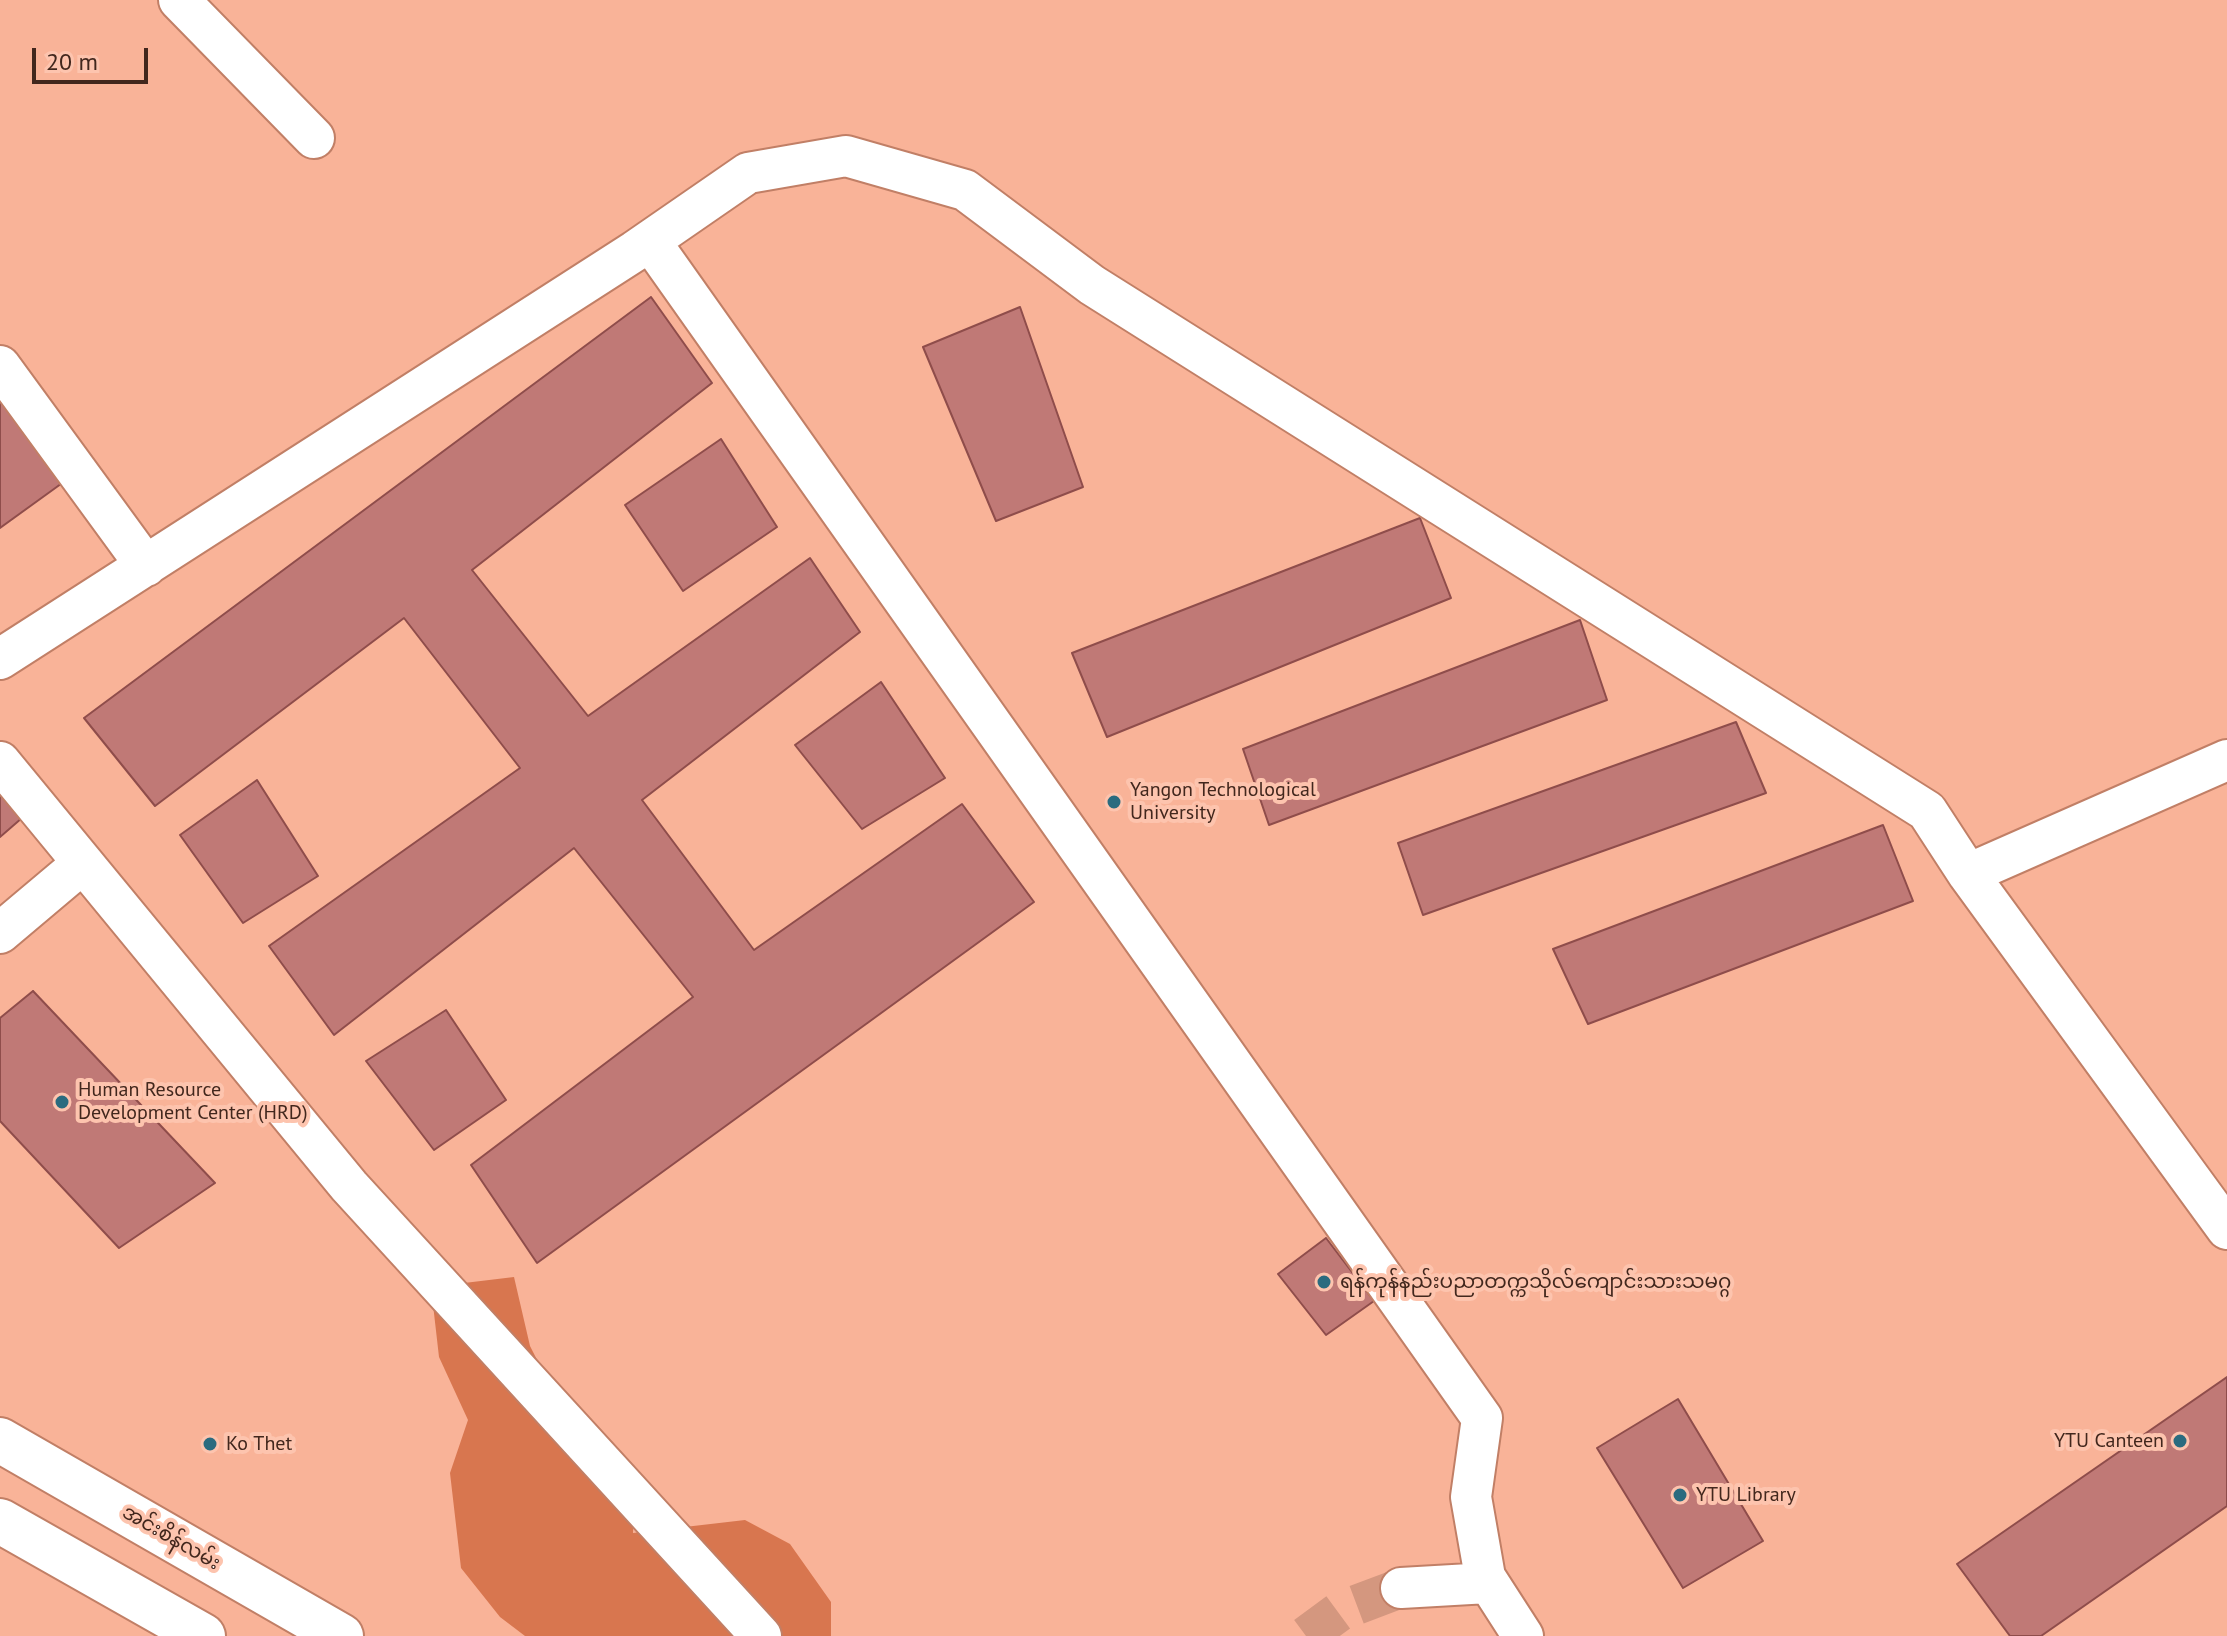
<!DOCTYPE html>
<html>
<head>
<meta charset="utf-8">
<style>
  body { margin:0 }
  #map { position:relative; width:2227px; height:1636px; overflow:hidden; background:#f9b398; font-family:"PT Sans",sans-serif }
  canvas { display:block }
  .scale { position:absolute; left:32px; top:48px; width:116px; height:36px; box-sizing:border-box; border:4px solid #42271d; border-top:0; padding-left:10px; font-size:24px; line-height:28px; white-space:nowrap; color:#42271d; -webkit-text-stroke:6px #fdc4ae; paint-order:stroke }
</style>
</head>
<body>
<div id="map">
<canvas width="2227" height="1636"></canvas>
<div class="scale">20 m</div>
</div>
<script>
const ctx = document.querySelector('canvas').getContext('2d');
ctx.lineJoin = 'round';
function fillPath(path, color) { ctx.fillStyle = color; ctx.fill(path, 'evenodd'); }
const poly = rows => new Path2D(rows.map(r => 'M' + r).join(''));
function strokePath(path, color, width, dash) { ctx.strokeStyle = color; ctx.lineWidth = width; ctx.lineCap = dash ? 'butt' : 'round'; ctx.setLineDash(dash || []); ctx.stroke(path); }
function drawText(font, color, halo, rows, align = 'center') {
  ctx.font = font + ' "PT Sans","Noto Sans Myanmar",sans-serif'; ctx.lineWidth = 8; ctx.setLineDash([]); ctx.textBaseline = 'middle'; ctx.strokeStyle = halo; ctx.fillStyle = color; for (const [text, x, y, turn = 0] of rows) {
    ctx.save(); ctx.translate(x, y); ctx.rotate((+turn || 0) * Math.PI / 180); ctx.textAlign = isNaN(turn) ? turn : align; if (halo) ctx.strokeText(text, 0, 0); ctx.fillText(text, 0, 0); ctx.restore();
  }
}
fillPath(poly([
  [514,1277,530,1346,574,1433,635,1479,633,1533,745,1520,790,1544,831,1602,831,1636,525,1636,500,1617,461,1568,450,1473,468,1420,439,1357,431,1287]
]), '#d8764f');
const building = poly([
  [651,297,712,383,472,570,588,716,810,558,860,632,642,800,754,950,962,804,1034,902,537,1263,471,1165,693,997,574,848,334,1035,269,946,520,768,404,618,155,806,84,718,651,297],
  [1020,307,1083,487,996,521,923,347,1020,307],
  [0,389,65,481,0,528,0,389],
  [721,439,777,527,683,591,625,505,721,439],
  [1420,518,1451,598,1107,737,1072,653,1420,518],
  [1580,620,1607,700,1269,825,1243,749,1580,620],
  [881,682,945,778,862,829,795,745,881,682],
  [1736,722,1766,793,1423,915,1398,843,1736,722],
  [0,778,30,811,0,837,0,778],
  [257,780,318,876,243,923,180,835,257,780],
  [1883,825,1913,901,1588,1024,1553,949,1883,825],
  [33,991,215,1183,119,1248,0,1121,0,1018,33,991],
  [446,1010,506,1100,434,1150,366,1061,446,1010],
  [1326,1238,1374,1301,1326,1335,1278,1274,1326,1238],
  [2227,1377,2227,1506,2041,1636,2010,1636,1957,1564,2227,1377],
  [1678,1399,1763,1541,1683,1588,1597,1448,1678,1399]
]);
fillPath(building, '#c07976');
strokePath(building, '#8f4d4b', 2);
strokePath(poly([
  [1306,1636,1340,1611,1401,1588]
]), '#d4977f', 40, [40, 20]);
const minor = poly([
  [179,0,314,138],
  [650,241,1482,1418,1471,1497,1485,1577,1523,1636],
  [0,366,146,566],
  [0,659,635,251,748,173,846,156,965,190,1092,285,1927,811,1968,874,2227,1229],
  [0,762,349,1186,761,1636],
  [1968,874,2227,760],
  [0,933,83,863],
  [1401,1588,1488,1583]
]);
const major = poly([
  [0,1440,341,1636],
  [0,1521,203,1636]
]);
strokePath(minor, '#c17f66', 44);
strokePath(major, '#c17f66', 48);
strokePath(minor, '#fff', 40);
strokePath(major, '#fff', 44);
for (const [x, y, r, color] of [
  [1114,802,8,"#2b6b7f"],
  [62,1102,8,"#2b6b7f"],
  [1324,1282,8,"#2b6b7f"],
  [2180,1441,8,"#2b6b7f"],
  [210,1444,8,"#2b6b7f"],
  [1680,1495,8,"#2b6b7f"]
]) { const dot = new Path2D(); dot.arc(x, y, r, 0, 2 * Math.PI); ctx.fillStyle = color; ctx.fill(dot); strokePath(dot, '#fdc4ae', 3); }
drawText('20px', '#42271d', '#fdc4ae', [
  ["Yangon Technological",1130,790],
  ["University",1130,813],
  ["Human Resource",78,1090],
  ["Development Center (HRD)",78,1113],
  ["ရန်ကုန်နည်းပညာတက္ကသိုလ်ကျောင်းသားသမဂ္ဂ",1340,1282],
  ["YTU Canteen",2164,1441,"right"],
  ["Ko Thet",226,1444],
  ["YTU Library",1696,1495]
], 'left');
drawText('20px', '#42271d', '#fdc4ae', [
  ["အင်းစိန်လမ်း",171,1538,30]
]);
</script>
</body>
</html>
